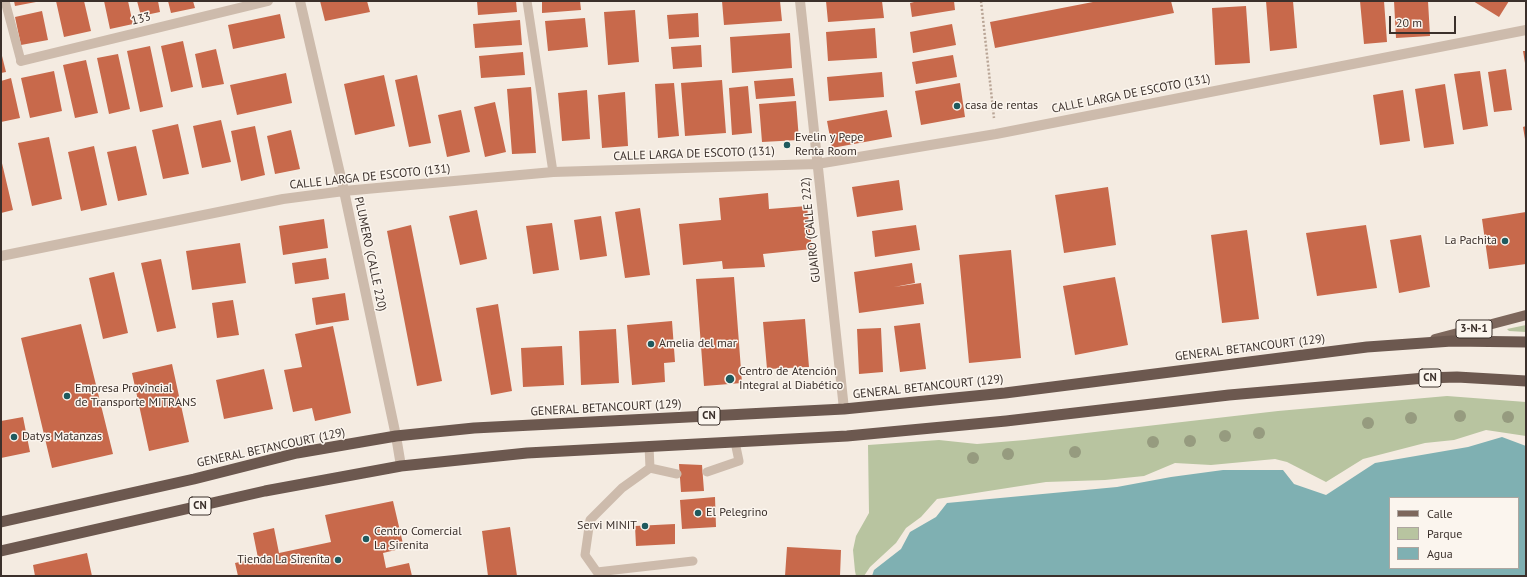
<!DOCTYPE html>
<html>
<head>
<meta charset="utf-8">
<style>
  body { margin:0 }
  #map { position:relative; width:1527px; height:577px; overflow:hidden; background:#f4ebe1; font-family:"PT Sans",sans-serif }
  canvas { display:block }
  .frame { position:absolute; inset:0; border:2px solid #3b302b; pointer-events:none }
  .legend { position:absolute; left:1389px; top:497px; width:130px; height:72px; box-sizing:border-box; background:#fbf5ee; border:1px solid #aea6a0; margin:0; padding:5px 7px; list-style:none; font-size:12px; color:#3b302b }
  .legend li { display:flex; align-items:center; gap:8px; height:20px }
  .legend b { width:20px; border:1px solid #aea6a0 }
  .scale { position:absolute; left:1389px; top:16px; width:67px; height:18px; box-sizing:border-box; border:2px solid #3b302b; border-top:0; padding-left:5px; font-size:12px; line-height:14px; white-space:nowrap; color:#3b302b; -webkit-text-stroke:3px #fbf5ee; paint-order:stroke }
</style>
</head>
<body>
<div id="map">
<canvas width="1527" height="577"></canvas>
<div class="frame"></div>
<ul class="legend">
<li><b style="height:5px;background:#7d675c"></b>Calle</li>
<li><b style="height:11px;background:#b8c4a0"></b>Parque</li>
<li><b style="height:11px;background:#7fb0b2"></b>Agua</li>
</ul>
<div class="scale">20 m</div>
</div>
<script>
const ctx = document.querySelector('canvas').getContext('2d');
ctx.lineJoin = 'round';
function fillPath(path, color) { ctx.fillStyle = color; ctx.fill(path, 'evenodd'); }
const poly = rows => new Path2D(rows.map(r => 'M' + r).join(''));
function strokePath(path, color, width, dash) { ctx.strokeStyle = color; ctx.lineWidth = width; ctx.lineCap = dash ? 'butt' : 'round'; ctx.setLineDash(dash || []); ctx.stroke(path); }
function drawText(font, color, halo, rows, align = 'center') {
  ctx.font = font + ' "PT Sans",sans-serif'; ctx.lineWidth = 3; ctx.setLineDash([]); ctx.textBaseline = 'middle'; ctx.strokeStyle = halo; ctx.fillStyle = color; for (const [text, x, y, turn = 0] of rows) {
    ctx.save(); ctx.translate(x, y); ctx.rotate((+turn || 0) * Math.PI / 180); ctx.textAlign = isNaN(turn) ? turn : align; if (halo) ctx.strokeText(text, 0, 0); ctx.fillText(text, 0, 0); ctx.restore();
  }
}
fillPath(poly([
  [1526,325,1526,332,1509,331,1507,329],
  [1447,396,1526,402,1526,436,1486,430,1454,440,1425,443,1363,459,1326,482,1287,462,1275,459,1211,465,1175,463,1144,476,1105,480,1046,482,937,499,921,517,906,528,896,543,870,567,864,576,856,576,855,571,853,550,856,536,869,513,868,445,939,440,977,444,1025,440,1278,411]
]), '#b8c4a0');
fillPath(poly([
  [1502,437,1526,446,1526,576,872,576,874,570,901,549,910,532,936,517,947,503,1117,487,1171,477,1223,470,1283,470,1294,484,1326,495,1375,463,1468,447],
  [1390,498,1518,498,1518,568,1390,568]
]), '#7fb0b2');
fillPath(poly([
  [14,1,36,1,36,2,15,6],
  [56,1,84,1,91,31,64,37],
  [104,1,128,1,133,24,110,29],
  [137,1,158,1,160,12,141,16],
  [168,1,193,1,195,8,171,13],
  [320,1,367,1,370,12,325,21],
  [477,1,516,1,517,12,478,15],
  [542,1,580,1,581,10,542,13],
  [722,1,780,1,782,21,724,25],
  [826,1,882,1,884,18,828,22],
  [918,1,954,1,955,10,912,17,910,3],
  [1098,1,1171,1,1174,13,995,48,990,22],
  [1266,1,1293,1,1297,48,1270,51],
  [1360,1,1384,1,1387,42,1364,44],
  [1394,1,1428,1,1430,36,1396,38],
  [1473,1,1509,1,1499,17],
  [1246,6,1250,63,1215,65,1212,8],
  [635,10,639,62,608,65,604,12],
  [42,11,48,40,21,45,15,17],
  [698,13,699,37,669,39,667,15],
  [280,14,285,38,233,49,228,25],
  [585,18,588,47,548,51,545,21],
  [520,20,522,45,475,48,473,24],
  [952,24,956,45,913,53,910,32],
  [875,28,877,58,828,61,826,32],
  [790,33,792,68,732,73,730,37],
  [183,41,193,87,171,92,161,46],
  [701,45,702,67,673,69,671,47],
  [150,46,163,107,140,112,127,51],
  [216,49,224,84,202,88,195,54],
  [1523,51,1526,51,1526,63,1525,63],
  [1,52,6,72,1,73],
  [523,52,525,75,481,78,479,56],
  [118,54,130,109,109,114,97,58],
  [953,55,957,77,916,84,912,62],
  [86,60,98,113,75,118,63,65],
  [1506,69,1512,110,1494,112,1488,72],
  [54,71,62,111,30,118,21,78],
  [1480,71,1488,126,1463,130,1454,74],
  [882,72,884,97,829,101,827,77],
  [286,73,292,103,237,115,230,85],
  [384,75,395,126,355,135,344,84],
  [417,75,431,143,409,147,395,80],
  [11,78,20,118,1,122,1,81],
  [793,78,795,96,756,99,754,81],
  [722,80,726,133,685,136,681,83],
  [674,83,679,136,658,138,655,84],
  [960,83,965,117,921,125,915,91],
  [1445,84,1454,144,1424,148,1415,89],
  [748,86,752,133,732,135,729,88],
  [531,87,536,153,512,154,507,89],
  [587,90,590,139,562,141,558,93],
  [1403,90,1410,141,1380,145,1373,95],
  [625,92,628,146,602,148,598,95],
  [796,101,799,140,762,142,759,104],
  [495,102,506,152,485,157,474,107],
  [461,110,470,152,447,157,438,115],
  [887,110,892,137,832,148,827,121],
  [221,120,231,162,202,168,193,126],
  [178,124,189,174,163,179,152,130],
  [255,126,265,175,241,181,231,131],
  [1526,126,1526,139,1525,139,1523,127],
  [291,130,300,169,275,174,267,136],
  [49,137,62,199,32,206,18,143],
  [94,146,107,205,81,211,68,152],
  [136,146,147,195,118,201,107,152],
  [1,159,13,210,1,213],
  [899,180,903,210,857,217,852,187],
  [1108,187,1116,245,1064,253,1055,195],
  [768,193,769,209,807,206,812,249,763,254,765,267,723,269,722,261,683,265,679,224,721,220,719,198],
  [640,208,650,275,625,278,615,212],
  [477,210,487,259,460,265,449,216],
  [1526,212,1526,264,1489,269,1482,219],
  [601,216,607,256,580,260,574,220],
  [324,219,328,248,283,255,279,226],
  [552,223,559,270,533,274,526,226],
  [411,225,442,381,417,386,387,231],
  [916,225,920,250,875,257,872,231],
  [1366,225,1377,288,1317,296,1306,233],
  [1247,230,1259,319,1222,323,1211,235],
  [1421,235,1430,287,1399,293,1390,240],
  [240,243,246,283,192,290,186,251],
  [1011,250,1021,358,969,363,959,255],
  [326,258,329,279,295,284,292,263],
  [161,259,176,328,157,332,141,263],
  [912,263,915,283,894,287,921,283,924,304,859,313,854,272],
  [114,272,128,333,103,339,89,278],
  [734,277,742,383,704,386,696,279],
  [1115,277,1128,345,1075,355,1063,286],
  [345,293,349,320,316,325,312,298],
  [233,300,239,335,217,338,212,303],
  [498,304,512,391,491,395,476,308],
  [805,319,809,367,767,369,763,322],
  [672,321,675,362,664,363,665,382,632,385,627,325],
  [920,323,926,369,900,372,894,326],
  [81,324,113,454,52,468,21,338],
  [333,326,351,413,315,421,312,408,293,412,284,370,302,367,295,334],
  [881,328,883,372,859,374,857,329],
  [616,329,619,383,581,385,579,331],
  [562,346,564,385,523,387,521,348],
  [172,364,189,442,149,451,132,373],
  [264,369,273,409,224,419,216,380],
  [23,417,30,452,1,458,1,421],
  [679,464,702,465,704,491,681,492],
  [715,497,716,527,682,529,680,500],
  [393,501,404,548,383,553,386,568,409,563,412,576,238,576,235,563,258,558,253,533,274,528,279,553,331,542,325,515],
  [675,524,675,544,636,546,635,526],
  [510,527,517,576,488,576,482,531],
  [787,547,841,550,840,576,785,576],
  [87,553,92,576,35,576,33,565]
]), '#c8694b');
strokePath(poly([
  [981,1,994,118]
]), '#b9a596', 2.5, [2, 2]);
strokePath(poly([
  [5,1,21,61],
  [527,1,553,172],
  [649,446,650,468,677,474],
  [650,468,622,488,590,520,585,555,597,572,693,561],
  [707,472,739,461,735,442]
]), '#cdbbac', 9);
strokePath(poly([
  [300,1,344,191,396,436,401,466],
  [800,1,844,409],
  [21,61,268,1],
  [1,256,283,199,344,191,553,172,817,164,996,134,1526,30]
]), '#cdbbac', 10);
strokePath(poly([
  [1435,339,1526,315]
]), '#7d675c', 10);
strokePath(poly([
  [1,522,194,479,297,453,396,436,474,428,844,409,1005,393,1367,347,1452,341,1526,342],
  [1,551,265,491,401,466,527,453,847,436,1006,421,1229,395,1425,378,1457,377,1526,381]
]), '#6c584f', 11);
ctx.fillStyle = '#969b7f';
for (const [x, y] of [
  [1460,416],
  [1508,417],
  [1411,418],
  [1368,423],
  [1259,433],
  [1225,436],
  [1190,441],
  [1153,442],
  [1075,452],
  [1008,454],
  [973,458]
]) { ctx.beginPath(); ctx.arc(x, y, 6, 0, 2 * Math.PI); ctx.fill(); }
for (const [x, y, r, color] of [
  [957,106,4,"#1f5a5e"],
  [787,145,4,"#1f5a5e"],
  [1505,241,4,"#1f5a5e"],
  [651,344,4,"#1f5a5e"],
  [730,379,5,"#1f5a5e"],
  [67,396,4,"#1f5a5e"],
  [14,437,4,"#1f5a5e"],
  [698,513,4,"#1f5a5e"],
  [645,526,4,"#1f5a5e"],
  [366,539,4,"#1f5a5e"],
  [338,560,4,"#1f5a5e"]
]) { const dot = new Path2D(); dot.arc(x, y, r, 0, 2 * Math.PI); ctx.fillStyle = color; ctx.fill(dot); strokePath(dot, '#fbf5ee', 1.5); }
for (const [x, y, w] of [
  [1474,329,36],
  [1430,378,22],
  [709,416,22],
  [200,506,22]
]) { const box = new Path2D(); box.roundRect(x - w / 2, y - 9, w, 18, 3); ctx.fillStyle = '#fbf5ee'; ctx.fill(box); strokePath(box, '#3b302b', 1); }
drawText('bold 11px', '#3b302b', null, [
  ["3-N-1",1474,329],
  ["CN",1430,378],
  ["CN",709,416],
  ["CN",200,506]
]);
drawText('12px', '#3b302b', '#fbf5ee', [
  ["133",141,19,-14],
  ["CALLE LARGA DE ESCOTO (131)",1131,94,-11],
  ["CALLE LARGA DE ESCOTO (131)",694,154,-2],
  ["CALLE LARGA DE ESCOTO (131)",370,177,-6],
  ["GUAIRO (CALLE 222)",811,230,-96],
  ["PLUMERO (CALLE 220)",370,254,78],
  ["GENERAL BETANCOURT (129)",1250,348,-7],
  ["GENERAL BETANCOURT (129)",928,387,-6],
  ["GENERAL BETANCOURT (129)",606,408,-3],
  ["GENERAL BETANCOURT (129)",271,448,-12]
]);
drawText('12px', '#3b302b', '#fbf5ee', [
  ["casa de rentas",965,106],
  ["Evelin y Pepe",795,138],
  ["Renta Room",795,152],
  ["La Pachita",1497,241,"right"],
  ["Amelia del mar",659,344],
  ["Centro de Atención",739,372],
  ["Integral al Diabético",739,386],
  ["Empresa Provincial",75,389],
  ["de Transporte MITRANS",75,403],
  ["Datys Matanzas",22,437],
  ["El Pelegrino",706,513],
  ["Servi MINIT",637,526,"right"],
  ["Centro Comercial",374,532],
  ["La Sirenita",374,546],
  ["Tienda La Sirenita",330,560,"right"]
], 'left');
</script>
</body>
</html>
